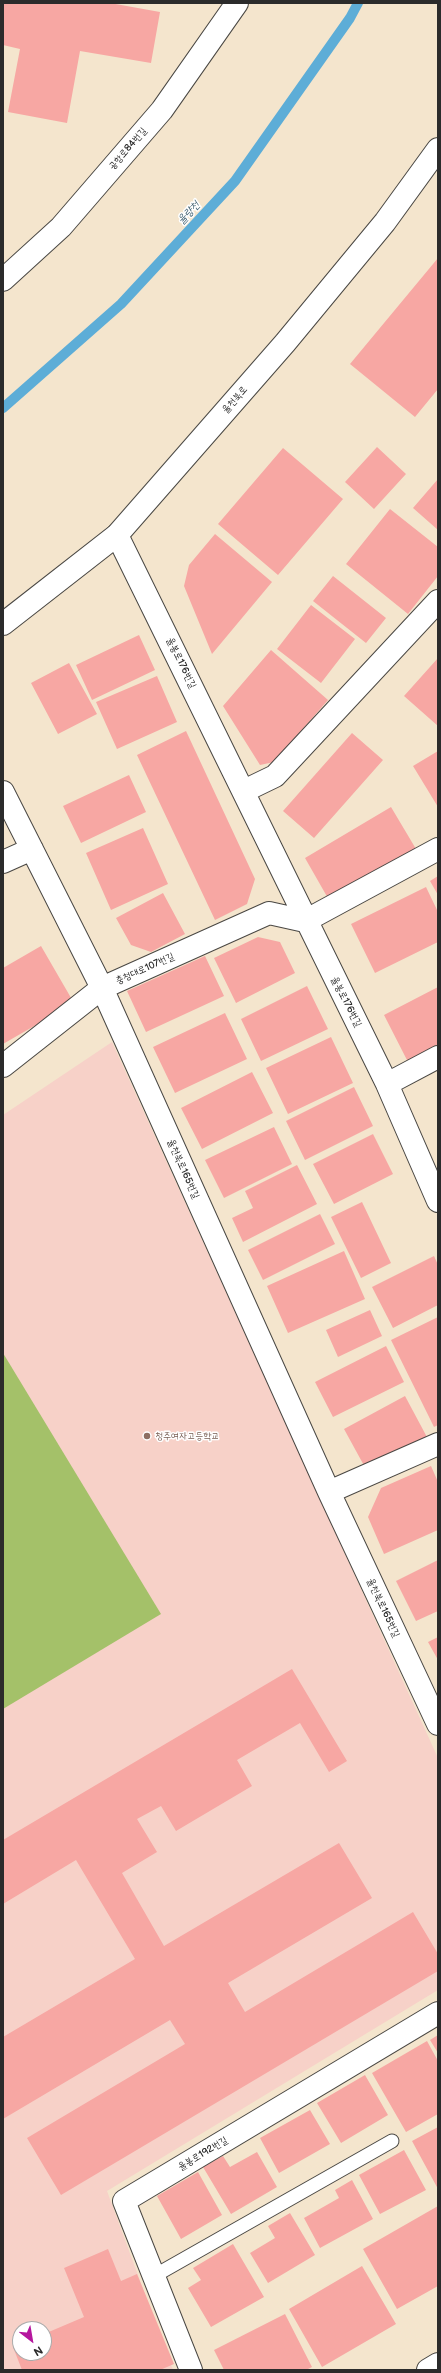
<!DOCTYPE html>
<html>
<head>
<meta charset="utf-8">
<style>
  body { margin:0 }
  #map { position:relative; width:441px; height:2373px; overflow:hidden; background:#f4e5cd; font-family:"Balsamiq Sans",sans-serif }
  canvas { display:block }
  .frame { position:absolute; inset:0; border:4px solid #2b2b2b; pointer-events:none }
  .north { position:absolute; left:12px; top:2321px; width:40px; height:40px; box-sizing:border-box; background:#fff; border:1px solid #aaa; border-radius:50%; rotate:149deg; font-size:11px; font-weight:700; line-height:16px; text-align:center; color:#2b2b2b }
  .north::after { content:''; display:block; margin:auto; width:14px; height:18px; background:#b5179e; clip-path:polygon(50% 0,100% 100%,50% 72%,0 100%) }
</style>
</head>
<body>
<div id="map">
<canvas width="441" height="2373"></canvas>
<div class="frame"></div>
<div class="north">N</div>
</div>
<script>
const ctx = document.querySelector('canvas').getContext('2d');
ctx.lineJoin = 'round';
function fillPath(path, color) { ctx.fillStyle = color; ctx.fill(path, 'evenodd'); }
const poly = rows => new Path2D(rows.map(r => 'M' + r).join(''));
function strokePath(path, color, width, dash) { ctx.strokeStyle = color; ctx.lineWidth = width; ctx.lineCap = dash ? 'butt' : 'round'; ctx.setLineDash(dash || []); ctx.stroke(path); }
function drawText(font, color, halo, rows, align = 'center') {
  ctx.font = font + ' "Balsamiq Sans","Poor Story",sans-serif'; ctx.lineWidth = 3; ctx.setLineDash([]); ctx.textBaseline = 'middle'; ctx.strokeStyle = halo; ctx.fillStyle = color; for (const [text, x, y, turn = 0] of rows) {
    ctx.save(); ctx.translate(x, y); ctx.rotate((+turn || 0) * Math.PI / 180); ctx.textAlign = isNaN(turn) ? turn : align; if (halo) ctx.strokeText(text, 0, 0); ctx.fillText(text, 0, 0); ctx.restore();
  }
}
fillPath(poly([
  [112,1042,438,1758,438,1990,107,2191,173,2370,3,2370,3,1115],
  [20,2329,44,2329,44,2353,20,2353]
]), '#f7d1c8');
fillPath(poly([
  [3,1353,161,1614,3,1709]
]), '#a4c169');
strokePath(poly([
  [3,408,121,304,235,181,350,18,358,3]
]), '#5dadd7', 10);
fillPath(poly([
  [3,3,110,3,160,12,151,63,80,51,67,123,8,112,20,49,3,45],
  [438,258,438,389,415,417,350,364],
  [377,447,406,474,374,509,345,482],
  [283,448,343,499,278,575,218,524],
  [438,479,438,530,413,508],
  [390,509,438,547,438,576,408,614,346,564],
  [215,534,272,582,212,654,184,586,189,565],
  [333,576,386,618,366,643,313,601],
  [311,605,355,639,321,683,277,649],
  [139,635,155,670,92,700,76,665],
  [271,650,328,700,274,762,260,765,223,706],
  [438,658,438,726,404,696],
  [69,663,97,714,58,734,31,683],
  [157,676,177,722,117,749,96,702],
  [186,731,255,879,247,904,215,920,137,755],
  [352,733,383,760,314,838,283,811],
  [438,751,438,807,413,766],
  [129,775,146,812,81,843,63,806],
  [391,807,416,849,329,900,305,858],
  [143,828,168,884,111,910,86,853],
  [438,876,438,895,430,881],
  [426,887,438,912,438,942,375,973,351,924],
  [163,893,185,934,151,952,131,945,116,918],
  [258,937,280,942,295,973,236,1003,214,958],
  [41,946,74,1003,3,1044,3,968],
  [205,956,224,996,146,1032,127,991],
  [307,986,328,1029,261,1061,241,1019],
  [438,987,438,1047,408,1062,384,1015],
  [225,1013,247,1059,175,1093,153,1047],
  [331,1037,353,1083,288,1114,266,1068],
  [252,1072,273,1113,202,1149,181,1108],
  [354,1087,373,1126,305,1160,286,1121],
  [274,1127,292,1164,224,1198,205,1160],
  [373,1134,393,1174,334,1204,313,1164],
  [297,1165,317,1204,243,1242,232,1218,253,1208,245,1191],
  [362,1202,391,1263,361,1278,331,1217],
  [320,1214,335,1244,263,1280,248,1250],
  [344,1251,365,1299,288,1333,267,1286],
  [434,1256,438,1265,438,1305,393,1328,372,1287],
  [370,1310,382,1336,338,1357,326,1330],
  [438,1317,438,1425,434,1427,391,1340],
  [386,1346,404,1382,333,1417,315,1382],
  [405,1396,428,1439,367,1471,344,1429],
  [431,1466,438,1482,438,1530,384,1554,368,1517,381,1488],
  [438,1560,438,1611,416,1621,396,1581],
  [438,1637,438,1660,428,1642],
  [292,1669,347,1761,329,1772,300,1723,237,1760,252,1786,176,1831,161,1806,137,1819,157,1852,122,1873,164,1946,339,1843,372,1898,228,1983,245,2012,413,1912,438,1954,438,1971,61,2195,27,2138,185,2044,170,2020,3,2119,3,2037,135,1959,76,1860,3,1904,3,1840],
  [438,2035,438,2053,430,2040],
  [427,2041,438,2061,438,2114,406,2132,372,2073],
  [365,2075,388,2115,341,2143,317,2103],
  [310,2110,330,2144,279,2173,260,2138],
  [438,2127,438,2189,412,2141],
  [404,2150,426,2190,380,2214,359,2175],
  [257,2152,277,2187,231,2214,203,2167,223,2156,230,2167],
  [198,2172,222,2215,181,2239,157,2196],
  [352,2180,373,2219,320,2248,304,2218,339,2198,335,2190],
  [438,2206,438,2286,397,2309,363,2249],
  [290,2213,315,2255,268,2283,250,2253,275,2238,268,2226],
  [233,2244,264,2297,211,2327,188,2288,201,2280,193,2268],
  [108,2249,121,2281,137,2274,174,2364,160,2370,22,2370,13,2347,20,2344,20,2353,44,2353,44,2334,84,2317,64,2268],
  [362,2266,396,2324,322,2367,289,2309],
  [285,2314,312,2367,306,2370,224,2370,214,2350]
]), '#f7a7a3');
const service = poly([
  [154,2276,392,2141]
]);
const minor = poly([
  [3,280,61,227,162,110,237,3],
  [117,535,387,1084,438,1201],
  [244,791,275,776,438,601],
  [3,792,102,988,329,1492,438,1724],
  [3,862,32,849],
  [3,1066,102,988,269,913,305,921,438,849],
  [387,1084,438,1057],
  [329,1492,438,1444],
  [191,2370,124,2201,438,2013]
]);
const tertiary = poly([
  [3,624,117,535,285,343,385,222,438,149],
  [428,2370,438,2364]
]);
strokePath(service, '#494743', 15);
strokePath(minor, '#494743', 24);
strokePath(tertiary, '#494743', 24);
strokePath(service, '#fff', 13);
strokePath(minor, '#fff', 22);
strokePath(tertiary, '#fff', 22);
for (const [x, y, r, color] of [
  [147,1436,4,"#8d6e63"]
]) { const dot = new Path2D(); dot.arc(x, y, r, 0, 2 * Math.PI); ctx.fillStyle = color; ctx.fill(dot); strokePath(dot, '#fff', 1.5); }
drawText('10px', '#2b2b2b', '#fff', [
  ["공항로84번길",128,149,-49],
  ["율천북로",235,400,-49],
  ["율봉로176번길",181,663,64],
  ["충청대로107번길",145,969,-24],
  ["율봉로176번길",346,1002,63],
  ["율천북로165번길",183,1169,66],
  ["율천북로165번길",383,1608,65],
  ["율봉로192번길",203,2154,-31]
]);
drawText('10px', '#785e54', '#fff', [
  ["청주여자고등학교",155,1436]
], 'left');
drawText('italic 11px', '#3f5f70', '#fff', [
  ["율량천",189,213,-47]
]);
</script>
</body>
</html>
